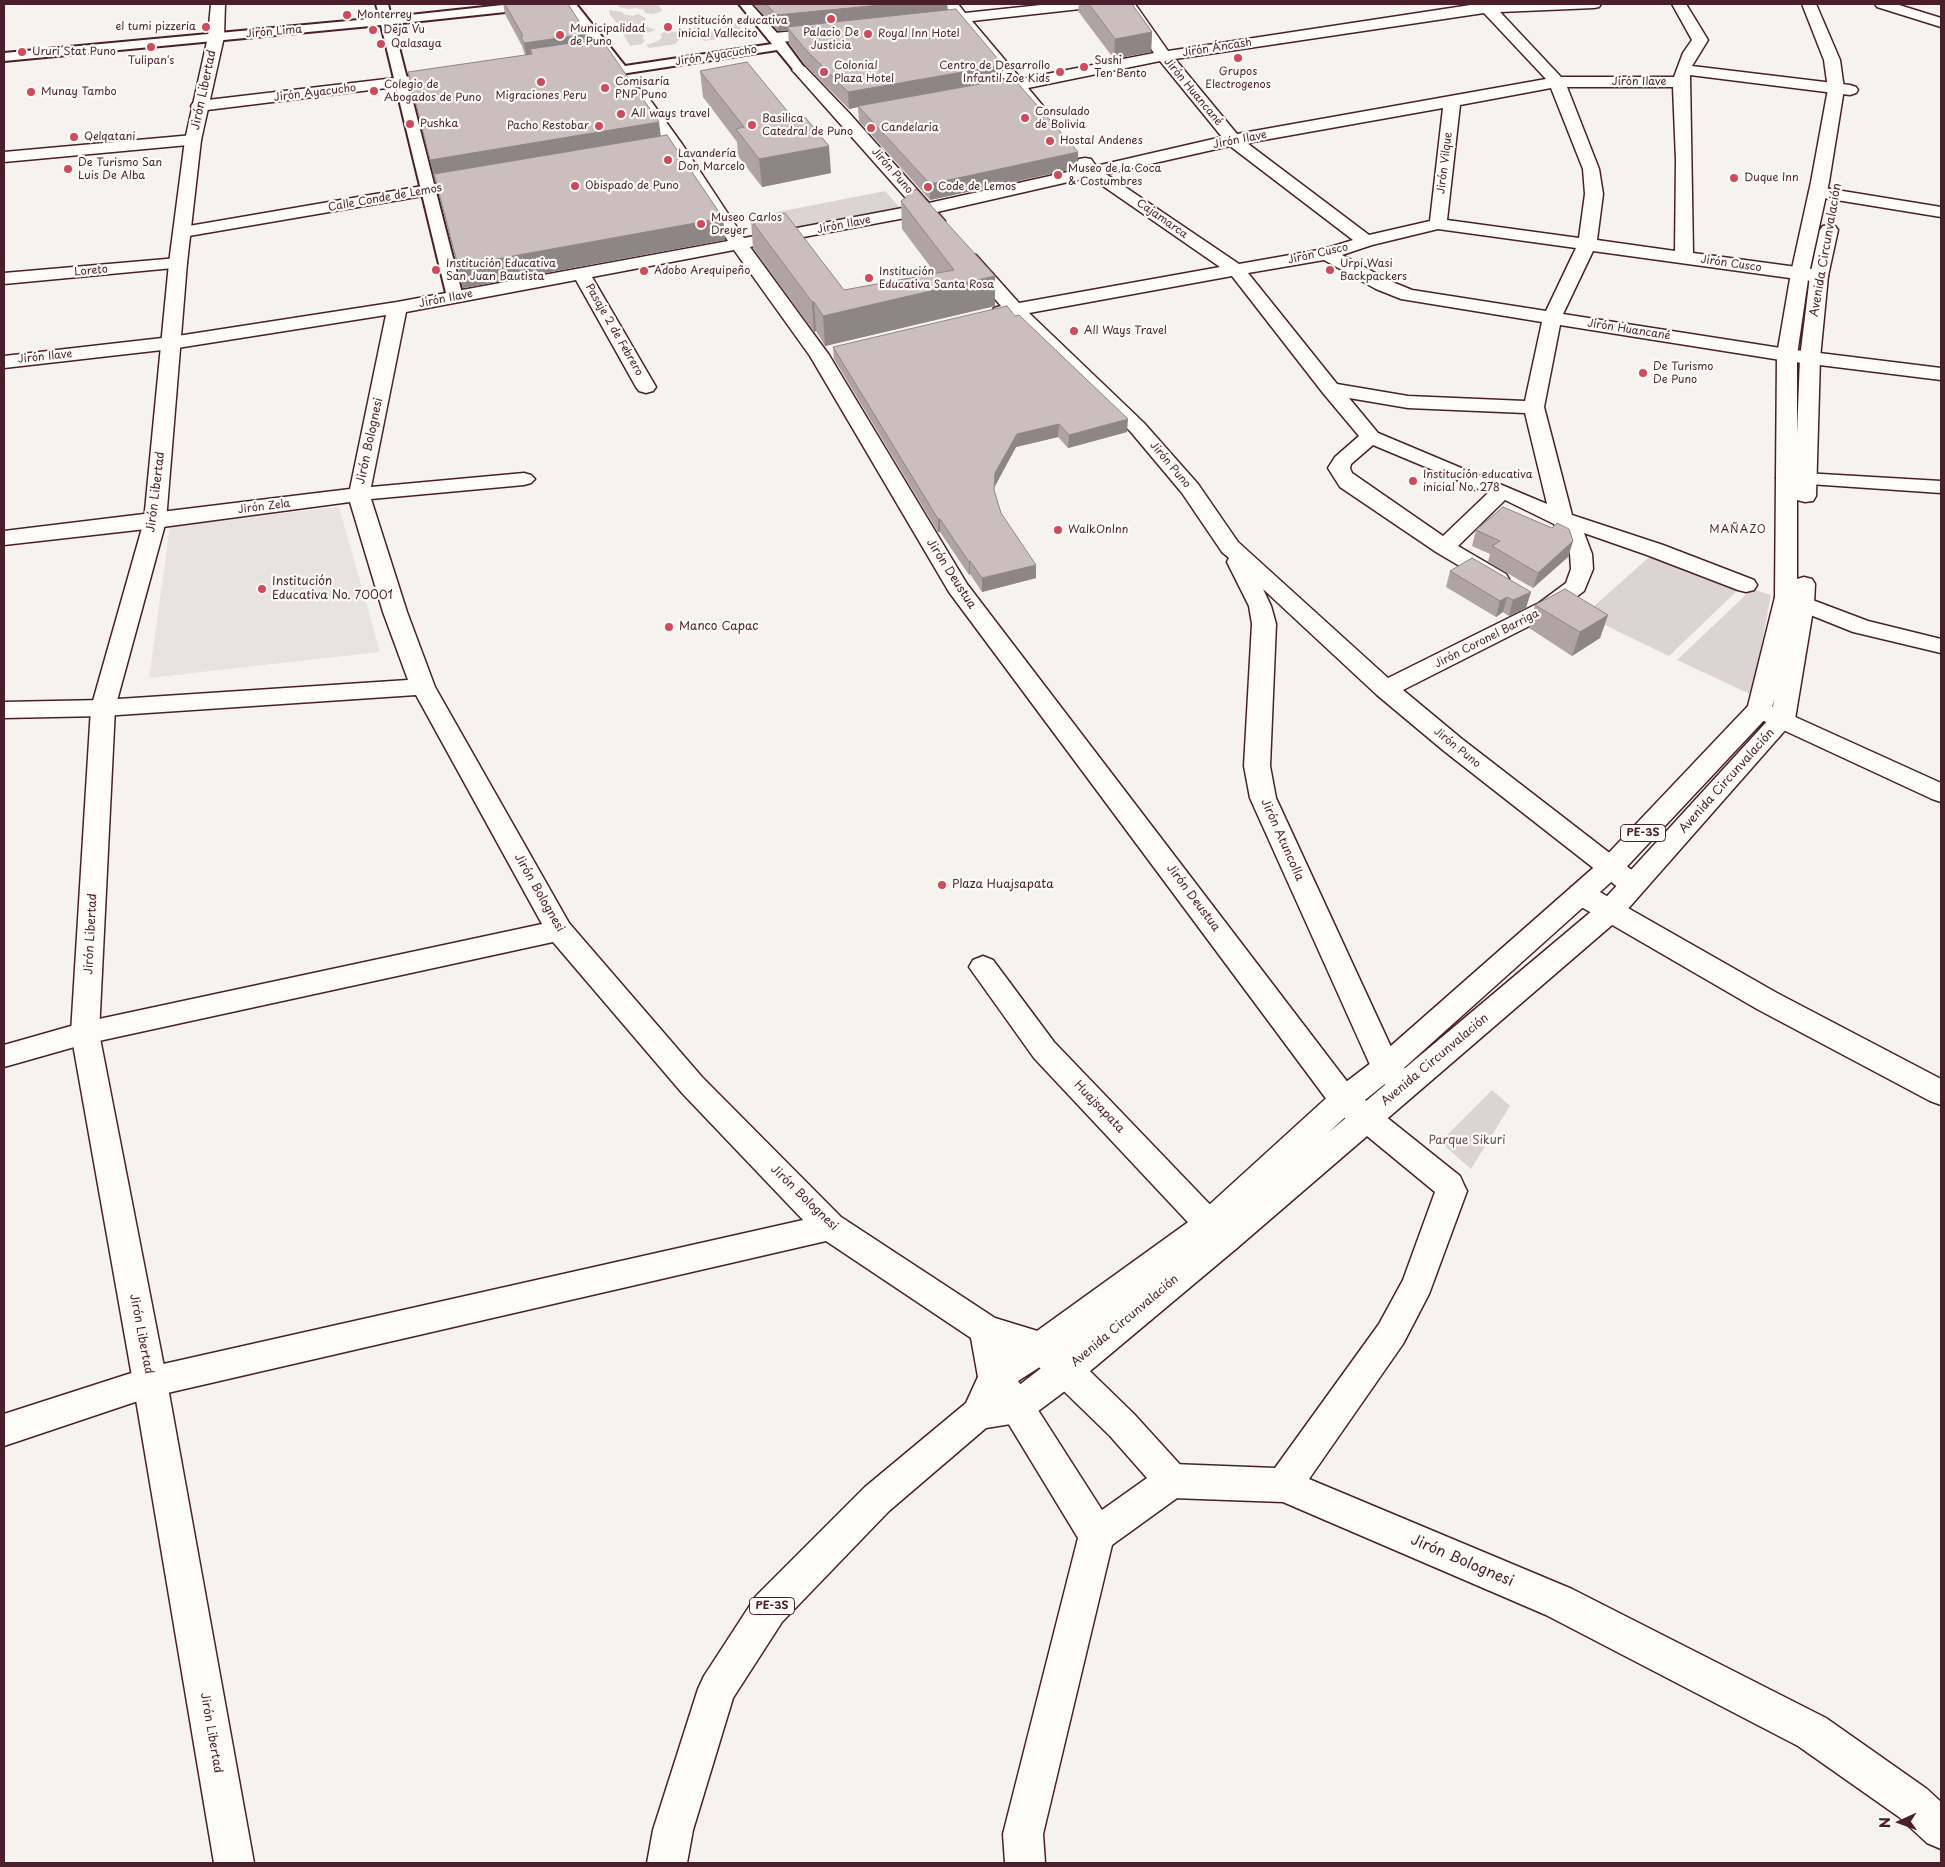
<!DOCTYPE html>
<html>
<head>
<meta charset="utf-8">
<style>
  body { margin:0 }
  #map { position:relative; width:1945px; height:1867px; overflow:hidden; background:#f6f3ef; font-family:"Playpen Sans",sans-serif }
  canvas { display:block }
  .frame { position:absolute; inset:0; border:5px solid #4a1f2b; pointer-events:none }
  .north { position:absolute; left:1875px; top:1797px; width:50px; height:50px; -webkit-text-stroke:4px #fdfcf7; paint-order:stroke; rotate:268deg; font-size:14px; font-weight:700; line-height:20px; text-align:center; color:#4a1f2b }
  .north::after { content:''; display:block; margin:auto; width:18px; height:22px; background:#4a1f2b; clip-path:polygon(50% 0,100% 100%,50% 72%,0 100%) }
</style>
</head>
<body>
<div id="map">
<canvas width="1945" height="1867"></canvas>
<div class="frame"></div>
<div class="north">N</div>
</div>
<script>
const ctx = document.querySelector('canvas').getContext('2d');
ctx.lineJoin = 'round';
function fillPath(path, color) { ctx.fillStyle = color; ctx.fill(path, 'evenodd'); }
const poly = rows => new Path2D(rows.map(r => 'M' + r).join(''));
function strokePath(path, color, width, dash) { ctx.strokeStyle = color; ctx.lineWidth = width; ctx.lineCap = dash ? 'butt' : 'round'; ctx.setLineDash(dash || []); ctx.stroke(path); }
function drawText(font, color, halo, rows, align = 'center') {
  ctx.font = font + ' "Playpen Sans",sans-serif'; ctx.lineWidth = 4.5; ctx.setLineDash([]); ctx.textBaseline = 'middle'; ctx.strokeStyle = halo; ctx.fillStyle = color; for (const [text, x, y, turn = 0] of rows) {
    ctx.save(); ctx.translate(x, y); ctx.rotate((+turn || 0) * Math.PI / 180); ctx.textAlign = isNaN(turn) ? turn : align; if (halo) ctx.strokeText(text, 0, 0); ctx.fillText(text, 0, 0); ctx.restore();
  }
}
fillPath(poly([
  [339,507,380,652,149,678,170,526]
]), '#e9e3e0');
fillPath(poly([
  [627,4,658,4,662,11,654,14,645,13,644,10,636,8,628,9,619,7,619,5],
  [609,10,623,12,623,14,633,16,638,14,646,18,644,24,633,25,626,23,617,23,610,15],
  [717,16,731,17,733,22,739,24,741,29,729,30,723,25,702,24,704,18],
  [645,26,656,30,644,34,642,38,645,40,642,44,630,46,623,34,633,31,633,28],
  [695,27,704,29,706,31,722,32,733,35,731,37,704,41,701,38,690,36,686,31],
  [665,31,679,32,682,37,675,44,649,48,646,45,658,41,662,37,660,35],
  [885,191,901,209,761,237,747,218],
  [1656,551,1739,589,1669,656,1584,615],
  [1752,589,1771,595,1752,695,1677,660],
  [1492,1090,1510,1106,1471,1169,1440,1142]
]), '#dcd4d2');
const pedestrian = poly([
  [376,4,388,4,391,17,512,4,549,4,543,8,393,24,463,297,460,300,450,300,447,297,381,25,4,61,4,53,380,18,376,4],
  [564,4,576,4,625,66,772,44,739,4,751,4,786,43,806,70,804,73,796,73,777,50,621,74,617,73,564,4]
]);
const minor = poly([
  [943,4,958,4,965,13,1050,4,1096,4,1094,7,1089,8,972,21,1021,79,1154,53,1121,4,1135,4,1168,51,1477,4,1601,4,1599,7,1594,8,1500,12,1561,77,1674,77,1683,53,1692,40,1672,4,1686,4,1708,40,1692,66,1850,85,1856,87,1858,90,1856,93,1850,95,1690,75,1693,253,1819,270,1826,272,1828,276,1826,280,1819,282,1593,251,1563,314,1787,349,1941,368,1941,380,1787,361,1560,325,1544,407,1572,515,1663,545,1754,580,1757,585,1754,590,1746,592,1738,590,1647,555,1584,533,1592,554,1593,569,1584,591,1555,613,1403,690,1462,739,1642,878,1646,885,1642,892,1633,895,1624,892,1444,751,1377,695,1263,589,1271,606,1276,624,1270,766,1276,798,1397,1060,1412,1076,1417,1084,1412,1092,1402,1096,1392,1092,1376,1075,1371,1067,1250,798,1244,766,1252,624,1249,606,1227,562,1229,558,1222,552,1182,493,1130,431,1010,316,1001,318,994,316,992,312,994,308,1001,306,961,259,964,255,970,254,976,255,1019,303,1220,267,1090,177,937,212,945,221,942,225,936,226,930,225,921,215,750,247,829,355,967,584,1355,1092,1460,1176,1464,1185,1467,1191,1429,1294,1403,1344,1309,1479,1572,1589,1826,1718,1927,1789,1941,1802,1941,1849,1927,1843,1899,1817,1798,1746,1546,1615,1283,1502,1172,1498,1160,1493,1154,1481,1160,1469,1172,1464,1275,1468,1379,1324,1403,1280,1435,1192,1333,1108,949,592,810,356,734,250,592,277,656,387,653,391,646,393,639,391,636,387,576,280,406,312,371,487,524,473,531,475,535,479,531,483,524,485,371,499,407,612,435,687,569,923,702,1077,841,1217,995,1318,1054,1336,1059,1347,1054,1358,1042,1362,1007,1351,1012,1377,1007,1388,995,1392,983,1388,978,1377,971,1338,826,1241,150,1397,4,1446,4,1414,150,1367,803,1220,682,1093,553,942,85,1044,4,1067,4,1045,85,1022,542,924,416,695,103,716,4,718,4,702,103,700,408,680,383,612,350,502,155,528,4,545,4,531,350,489,386,315,171,349,4,368,4,356,171,337,397,302,728,241,668,149,629,93,631,90,637,88,643,90,682,144,744,238,913,206,795,73,792,70,795,67,800,65,805,67,850,114,929,203,1081,169,1077,163,1079,159,1085,158,1091,159,1096,166,1222,137,1160,61,1028,88,1043,106,1041,109,1029,109,1014,90,1002,93,996,91,994,88,996,85,1007,82,958,23,944,22,942,19,944,16,951,14,943,4],
  [1484,13,1546,79,1237,134,1175,59,1484,13],
  [1567,87,1673,87,1676,160,1675,251,1597,240,1603,194,1599,169,1567,87],
  [1551,88,1583,169,1585,194,1579,238,1447,220,1460,105,1551,88],
  [1443,108,1430,221,1369,235,1247,143,1443,108],
  [1230,146,1353,240,1324,249,1239,264,1106,174,1230,146],
  [1438,229,1576,248,1546,311,1412,290,1390,281,1342,255,1372,245,1438,229],
  [1324,260,1376,289,1401,299,1542,322,1525,401,1408,396,1337,384,1248,273,1324,260],
  [1232,276,1323,393,1359,436,1335,457,1328,468,1340,487,1436,552,1490,584,1498,586,1506,584,1509,579,1506,574,1458,546,1505,500,1554,524,1564,537,1570,554,1571,569,1566,583,1539,603,1388,678,1238,542,1198,484,1144,423,1029,313,1232,276],
  [1349,398,1408,408,1525,413,1547,504,1378,433,1349,398],
  [1373,445,1488,493,1443,536,1352,473,1350,468,1351,464,1373,445],
  [1875,4,1896,4,1941,18,1941,27,1877,7,1875,4],
  [825,28,830,30,833,33,830,36,775,43,770,41,767,38,770,35,775,33,825,28],
  [446,72,452,74,454,77,452,80,199,111,193,109,191,106,193,103,199,101,446,72],
  [193,135,199,136,201,140,199,144,4,162,4,152,193,135],
  [475,177,481,178,484,182,481,186,183,237,177,236,174,232,177,228,183,227,475,177],
  [1818,187,1941,207,1941,217,1812,196,1809,192,1812,188,1818,187],
  [178,258,184,259,187,263,184,267,4,284,4,273,178,258],
  [1787,472,1941,481,1941,493,1780,482,1776,478,1780,474,1787,472],
  [1786,590,1868,621,1941,639,1941,653,1853,632,1778,602,1775,597,1778,592,1786,590],
  [1760,701,1941,783,1941,802,1932,799,1751,715,1748,709,1751,703,1760,701],
  [1581,884,1591,887,1777,993,1941,1079,1941,1105,1930,1101,1757,1009,1571,901,1568,894,1571,887,1581,884],
  [983,956,993,960,1054,1042,1220,1215,1237,1228,1242,1238,1237,1248,1226,1252,1215,1248,1198,1233,1034,1058,969,967,973,960,983,956]
]);
const tertiary = poly([
  [211,4,225,4,224,37,201,140,187,263,166,521,115,708,99,1033,167,1382,254,1863,214,1863,133,1382,71,1033,91,708,144,521,169,263,185,140,208,37,211,4],
  [1051,1341,1063,1345,1134,1414,1184,1469,1190,1481,1184,1493,1112,1545,1043,1834,1045,1863,1005,1863,1003,1834,1078,1538,1005,1418,983,1388,978,1377,983,1366,995,1362,1007,1366,1029,1396,1102,1510,1147,1478,1110,1436,1039,1367,1034,1356,1039,1345,1051,1341]
]);
const trunk = poly([
  [1802,4,1816,4,1840,60,1844,89,1829,182,1809,273,1797,355,1797,434,1800,358,1810,276,1820,230,1823,226,1829,225,1835,226,1838,230,1828,276,1820,358,1816,496,1813,501,1805,502,1797,500,1797,579,1804,577,1812,579,1815,584,1814,604,1795,719,1619,919,1237,1248,1077,1382,1029,1418,1017,1423,986,1428,889,1511,782,1622,733,1698,693,1830,687,1863,647,1863,653,1830,698,1689,704,1676,756,1596,865,1487,966,1403,983,1366,1030,1336,1198,1215,1333,1092,1376,1059,1601,861,1748,706,1775,597,1777,355,1791,273,1811,182,1828,89,1824,60,1802,4],
  [1774,701,1771,717,1599,905,1328,1133,1355,1108,1396,1075,1619,875,1769,715,1774,701],
  [1085,1334,1009,1393,1004,1394,1007,1388,1054,1358,1085,1334]
]);
strokePath(pedestrian, '#4a1f2b', 4);
strokePath(minor, '#4a1f2b', 3);
strokePath(tertiary, '#4a1f2b', 3);
strokePath(trunk, '#4a1f2b', 3);
fillPath(pedestrian, '#fdfcf7');
fillPath(minor, '#fdfcf7');
fillPath(tertiary, '#fdfcf7');
fillPath(trunk, '#fdfcf7');
fillPath(poly([
  [503,4,568,4,588,41,723,218,725,240,463,288,408,72,525,55,522,46,505,14],
  [753,4,947,4,948,10,1003,80,1078,152,1078,168,930,200,859,121,858,107,849,109,806,66,789,43,788,30,778,31],
  [1079,4,1132,4,1152,32,1151,52,1114,59,1078,11],
  [700,71,831,173,762,187,738,156,737,142,703,97],
  [901,201,995,276,995,306,825,346,816,331,814,332,753,248,751,220,844,290,935,273,902,229],
  [1015,316,1127,432,1068,448,1058,437,1016,447,995,486,994,490,1001,513,1036,578,982,592,970,574,969,575,940,532,938,532,834,359,833,347],
  [1476,530,1573,541,1568,557,1533,588,1488,562,1490,554,1472,546],
  [1472,558,1526,608,1509,616,1503,612,1496,617,1446,587,1450,571],
  [1535,605,1608,615,1600,638,1572,656,1529,628]
]), '#afa4a3');
fillPath(poly([
  [891,4,947,4,948,13,787,27,788,30,778,31,776,15],
  [1152,32,1151,52,1114,59,1115,39],
  [587,34,589,50,532,54,530,49,531,58,527,59,524,43],
  [1003,65,1003,82,858,106,858,107,849,109,848,92],
  [659,122,662,144,435,182,430,160],
  [829,146,831,173,762,187,759,159],
  [1078,152,1078,168,930,200,930,184],
  [723,218,725,240,463,288,458,266],
  [995,276,995,306,825,346,823,316],
  [812,302,814,302,816,331,814,332],
  [1128,419,1127,432,1068,448,1069,435],
  [1059,424,1058,437,1016,447,995,486,995,473,1017,434],
  [938,519,940,519,940,532,938,532],
  [1573,541,1568,557,1533,588,1538,573],
  [970,561,970,574,969,575,969,562],
  [1036,565,1036,578,982,592,982,578],
  [1531,592,1526,608,1509,616,1513,600],
  [1507,597,1503,612,1496,617,1500,601],
  [1608,615,1600,638,1572,656,1580,632]
]), '#8e8685');
const building = poly([
  [505,4,568,4,587,34,524,43,521,37,523,36,505,4],
  [766,4,891,4,776,15,766,4],
  [1089,4,1132,4,1152,32,1115,39,1089,4],
  [956,9,1003,65,848,92,805,49,787,27,956,9],
  [593,40,596,45,604,43,659,122,430,160,408,72,532,54,530,49,593,40],
  [747,62,793,118,804,116,829,146,759,159,736,129,744,127,700,71,747,62],
  [1013,78,1078,152,930,184,858,106,1013,78],
  [667,135,723,218,458,266,434,174,667,135],
  [916,189,995,276,823,316,814,302,812,302,751,220,785,213,844,290,954,270,901,201,916,189],
  [1007,306,1015,316,1019,315,1128,419,1069,435,1059,424,1017,434,995,473,994,490,1001,513,1036,565,982,578,970,561,969,562,940,519,938,519,833,347,1007,306],
  [1503,507,1552,528,1557,523,1569,529,1573,541,1538,573,1492,546,1500,541,1476,530,1503,507],
  [1472,558,1531,592,1513,600,1507,597,1500,601,1450,571,1472,558],
  [1565,589,1608,615,1580,632,1535,605,1565,589]
]);
fillPath(building, '#cbbfbe');
strokePath(building, '#8e8685', 1);
for (const [x, y, r, color] of [
  [347,15,5,"#d1495b"],
  [831,19,5,"#d1495b"],
  [206,27,5,"#d1495b"],
  [668,27,5,"#d1495b"],
  [373,30,5,"#d1495b"],
  [868,34,5,"#d1495b"],
  [560,35,5,"#d1495b"],
  [381,44,5,"#d1495b"],
  [151,47,5,"#d1495b"],
  [22,52,5,"#d1495b"],
  [1238,58,5,"#d1495b"],
  [1084,67,5,"#d1495b"],
  [824,72,5,"#d1495b"],
  [1060,72,5,"#d1495b"],
  [541,82,5,"#d1495b"],
  [605,88,5,"#d1495b"],
  [374,91,5,"#d1495b"],
  [31,92,5,"#d1495b"],
  [621,114,5,"#d1495b"],
  [1025,118,5,"#d1495b"],
  [410,124,5,"#d1495b"],
  [752,125,5,"#d1495b"],
  [599,126,5,"#d1495b"],
  [871,128,5,"#d1495b"],
  [74,137,5,"#d1495b"],
  [1050,141,5,"#d1495b"],
  [668,160,5,"#d1495b"],
  [68,169,5,"#d1495b"],
  [1058,175,5,"#d1495b"],
  [1734,178,5,"#d1495b"],
  [575,186,5,"#d1495b"],
  [928,187,5,"#d1495b"],
  [701,224,5,"#d1495b"],
  [436,270,5,"#d1495b"],
  [1330,270,5,"#d1495b"],
  [644,271,5,"#d1495b"],
  [869,278,5,"#d1495b"],
  [1074,331,5,"#d1495b"],
  [1643,373,5,"#d1495b"],
  [1413,481,5,"#d1495b"],
  [1058,530,5,"#d1495b"],
  [262,589,5,"#d1495b"],
  [669,627,5,"#d1495b"],
  [942,885,5,"#d1495b"]
]) { const dot = new Path2D(); dot.arc(x, y, r, 0, 2 * Math.PI); ctx.fillStyle = color; ctx.fill(dot); strokePath(dot, '#fdfcf7', 2); }
drawText('11px', '#4a1f2b', '#fdfcf7', [
  ["Monterrey",357,15],
  ["Institución educativa",678,21],
  ["inicial Vallecito",678,34],
  ["el tumi pizzeria",196,27,"right"],
  ["Municipalidad",570,29],
  ["de Puno",570,42],
  ["Deja Vu",383,30],
  ["Palacio De",831,33,"center"],
  ["Justicia",831,46,"center"],
  ["Royal Inn Hotel",878,34],
  ["Qalasaya",391,44],
  ["Ururi Stat Puno",32,52],
  ["Tulipan's",151,61,"center"],
  ["Sushi",1094,61],
  ["Ten Bento",1094,74],
  ["Colonial",834,66],
  ["Plaza Hotel",834,79],
  ["Centro de Desarrollo",1050,66,"right"],
  ["Infantil Zoe Kids",1050,79,"right"],
  ["Grupos",1238,72,"center"],
  ["Electrogenos",1238,85,"center"],
  ["Comisaría",615,82],
  ["PNP Puno",615,95],
  ["Colegio de",384,85],
  ["Abogados de Puno",384,98],
  ["Munay Tambo",41,92],
  ["Migraciones Peru",541,96,"center"],
  ["Consulado",1035,112],
  ["de Bolivia",1035,125],
  ["All ways travel",631,114],
  ["Basilica",762,119],
  ["Catedral de Puno",762,132],
  ["Pushka",420,124],
  ["Pacho Restobar",589,126,"right"],
  ["Candelaria",881,128],
  ["Qelqatani",84,137],
  ["Hostal Andenes",1060,141],
  ["Lavandería",678,154],
  ["Don Marcelo",678,167],
  ["De Turismo San",78,163],
  ["Luis De Alba",78,176],
  ["Museo de la Coca",1068,169],
  ["& Costumbres",1068,182],
  ["Duque Inn",1744,178],
  ["Obispado de Puno",585,186],
  ["Code de Lemos",938,187],
  ["Museo Carlos",711,218],
  ["Dreyer",711,231],
  ["Institución Educativa",446,264],
  ["San Juan Bautista",446,277],
  ["Urpi Wasi",1340,264],
  ["Backpackers",1340,277],
  ["Adobo Arequipeño",654,271],
  ["Institución",879,272],
  ["Educativa Santa Rosa",879,285],
  ["All Ways Travel",1084,331],
  ["De Turismo",1653,367],
  ["De Puno",1653,380],
  ["Institución educativa",1423,475],
  ["inicial No. 278",1423,488],
  ["WalkOnInn",1068,530]
], 'left');
drawText('11px', '#4a1f2b', '#fdfcf7', [
  ["Jirón Lima",274,32,-5],
  ["Jirón Áncash",1217,48,-9],
  ["Jirón Ayacucho",716,56,-9],
  ["Jirón Ilave",1639,82],
  ["Jirón Huancané",1193,92,50],
  ["Jirón Ayacucho",315,93,-7],
  ["Jirón Ilave",1240,140,-11],
  ["Jirón Vilque",1445,163,-83],
  ["Jirón Puno",892,171,49],
  ["Calle Conde de Lemos",385,198,-10],
  ["Cajamarca",1162,219,35],
  ["Jirón Ilave",844,225,-11],
  ["Jirón Cusco",1318,254,-13],
  ["Jirón Cusco",1731,264,8],
  ["Loreto",91,271,-5],
  ["Jirón Ilave",446,299,-11],
  ["Pasaje 2 de Febrero",614,330,60],
  ["Jirón Huancané",1629,330,9],
  ["Jirón Ilave",45,357,-6],
  ["Jirón Puno",1170,465,50],
  ["Jirón Zela",264,507,-7],
  ["Jirón Coronel Barriga",1487,639,-27],
  ["Jirón Puno",1457,748,39]
]);
ctx.letterSpacing = '1px';
drawText('11px', '#4a1f2b', '#fdfcf7', [
  ["MAÑAZO",1738,530]
]);
ctx.letterSpacing = '0px';
for (const [x, y, w] of [
  [1643,833,45],
  [772,1606,45]
]) { const box = new Path2D(); box.roundRect(x - w / 2, y - 8.5, w, 17, 4); ctx.fillStyle = '#fdfcf7'; ctx.fill(box); strokePath(box, '#4a1f2b', 1); }
drawText('bold 11px', '#4a1f2b', null, [
  ["PE-3S",1643,833],
  ["PE-3S",772,1606]
]);
drawText('12px', '#4a1f2b', '#fdfcf7', [
  ["Jirón Libertad",204,90,-78],
  ["Avenida Circunvalación",1826,250,-80],
  ["Jirón Bolognesi",370,441,-78],
  ["Jirón Libertad",156,492,-83],
  ["Jirón Deustua",951,574,57],
  ["Avenida Circunvalación",1727,781,-48],
  ["Jirón Atuncolla",1282,840,66],
  ["Jirón Bolognesi",539,893,60],
  ["Jirón Deustua",1193,898,53],
  ["Jirón Libertad",91,934,-87],
  ["Avenida Circunvalación",1435,1060,-40],
  ["Huajsapata",1099,1107,46],
  ["Jirón Bolognesi",804,1198,44],
  ["Avenida Circunvalación",1125,1321,-40],
  ["Jirón Libertad",141,1334,79],
  ["Jirón Libertad",211,1733,80]
]);
drawText('12px', '#4a1f2b', '#fdfcf7', [
  ["Institución",272,582],
  ["Educativa No. 70001",272,596],
  ["Manco Capac",679,627],
  ["Plaza Huajsapata",952,885]
], 'left');
drawText('12px', '#6e4c55', '#fdfcf7', [
  ["Parque Sikuri",1467,1141]
]);
drawText('15px', '#4a1f2b', '#fdfcf7', [
  ["Jirón Bolognesi",1462,1561,23]
]);
</script>
</body>
</html>
